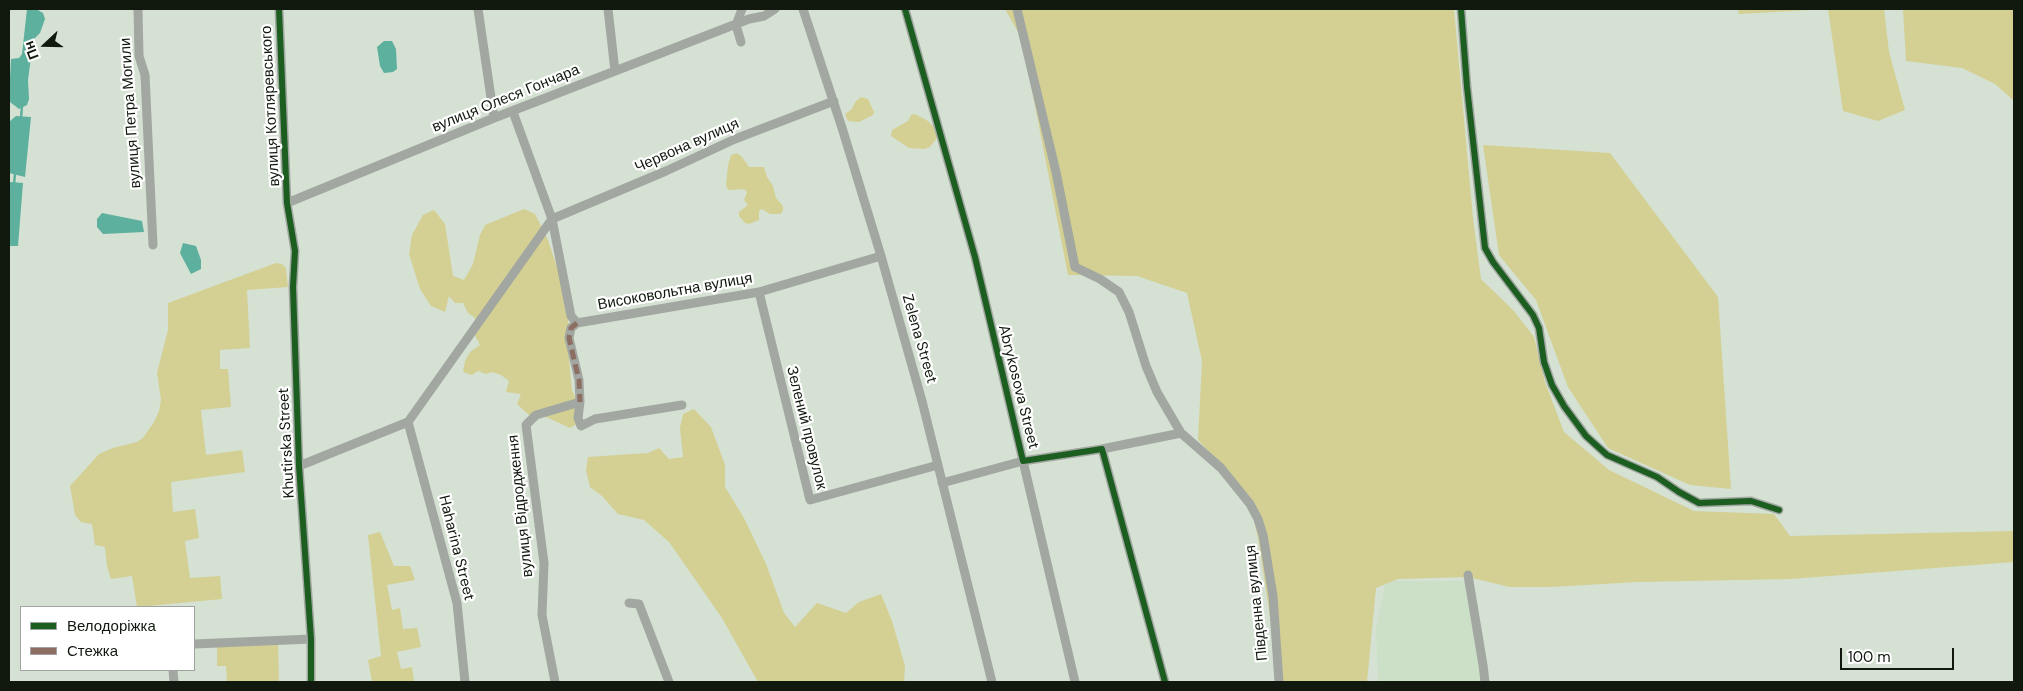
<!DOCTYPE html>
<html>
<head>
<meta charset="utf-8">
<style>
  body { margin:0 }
  #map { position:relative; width:2023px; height:691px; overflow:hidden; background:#d5e1d2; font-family:"DM Sans",sans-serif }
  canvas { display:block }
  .frame { position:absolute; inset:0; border:10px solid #11190f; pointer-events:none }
  .legend { position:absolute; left:20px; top:606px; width:175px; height:65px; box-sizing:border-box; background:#fff; border:1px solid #a0a39f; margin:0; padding:6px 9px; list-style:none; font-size:15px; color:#11190f }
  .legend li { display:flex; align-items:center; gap:10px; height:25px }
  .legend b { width:25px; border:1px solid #a0a39f }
  .north { position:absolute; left:20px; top:20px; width:50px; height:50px; -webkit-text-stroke:4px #fff; paint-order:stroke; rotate:249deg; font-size:14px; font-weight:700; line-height:20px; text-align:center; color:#11190f }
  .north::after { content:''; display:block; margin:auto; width:18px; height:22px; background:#11190f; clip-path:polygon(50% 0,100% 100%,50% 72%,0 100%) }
  .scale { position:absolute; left:1840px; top:648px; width:114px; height:22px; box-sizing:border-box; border:2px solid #11190f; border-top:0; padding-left:6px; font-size:15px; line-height:18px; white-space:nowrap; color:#11190f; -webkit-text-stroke:4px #fff; paint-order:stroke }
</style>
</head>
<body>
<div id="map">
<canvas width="2023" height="691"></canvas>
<div class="frame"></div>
<ul class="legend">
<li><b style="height:6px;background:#1b5e20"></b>Велодоріжка</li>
<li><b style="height:6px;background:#8d6e63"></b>Стежка</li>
</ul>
<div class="north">Пн</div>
<div class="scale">100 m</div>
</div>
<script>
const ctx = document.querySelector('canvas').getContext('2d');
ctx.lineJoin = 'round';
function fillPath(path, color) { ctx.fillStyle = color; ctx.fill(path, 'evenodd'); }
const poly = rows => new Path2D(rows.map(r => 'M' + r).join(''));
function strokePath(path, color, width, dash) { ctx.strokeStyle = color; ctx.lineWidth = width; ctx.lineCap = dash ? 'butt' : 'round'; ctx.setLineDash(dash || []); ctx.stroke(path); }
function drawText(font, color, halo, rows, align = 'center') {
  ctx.font = font + ' "DM Sans",sans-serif'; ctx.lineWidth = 4.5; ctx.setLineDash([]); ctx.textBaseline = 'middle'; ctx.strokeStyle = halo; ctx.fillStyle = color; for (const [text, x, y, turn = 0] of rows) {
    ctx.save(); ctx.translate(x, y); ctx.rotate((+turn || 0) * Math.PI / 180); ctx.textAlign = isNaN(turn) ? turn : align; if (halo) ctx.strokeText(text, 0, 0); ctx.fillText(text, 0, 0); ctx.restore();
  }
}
fillPath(poly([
  [1386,581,1465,581,1488,682,1378,682,1376,629]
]), '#cce0c8');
fillPath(poly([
  [1005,9,1454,9,1473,218,1481,279,1514,311,1534,337,1545,382,1564,432,1609,470,1694,511,1774,514,1790,536,2014,531,2014,562,1790,579,1638,582,1550,587,1510,587,1468,577,1398,579,1376,588,1367,682,1280,682,1258,538,1250,504,1232,476,1198,440,1202,361,1187,293,1137,276,1068,275,1022,39],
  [1738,9,1884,9,1889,52,1905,110,1878,121,1843,111,1828,9,1739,14],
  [1903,9,2014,9,2014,104,2013,100,1995,84,1962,68,1906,61],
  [861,97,868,99,874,112,873,115,859,122,848,121,845,114,851,110,856,101],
  [915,114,928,121,933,126,937,138,930,147,924,149,909,148,891,136,892,130,908,121,911,115],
  [1483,145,1610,153,1718,297,1731,489,1690,485,1608,448,1568,387,1536,300,1499,255],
  [737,153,742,157,749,167,764,167,767,177,773,186,776,198,783,206,783,211,780,214,770,214,762,209,759,211,759,220,749,224,745,223,739,216,739,212,748,205,744,200,747,192,744,189,729,190,726,186,728,165,731,155],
  [524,209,535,214,548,240,558,270,570,330,567,338,572,390,583,414,582,421,570,428,546,417,536,415,530,416,517,404,521,394,506,392,509,381,501,375,492,372,486,374,478,371,472,375,463,372,465,361,470,352,480,345,472,330,476,322,474,317,468,313,463,303,455,303,449,296,445,312,431,306,420,289,409,254,412,235,423,215,434,210,445,224,453,276,464,280,473,264,480,235,485,225],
  [276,263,282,264,286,268,288,287,247,290,250,348,220,350,220,369,228,369,231,407,201,410,206,455,242,450,245,472,171,482,173,512,195,509,199,538,185,541,190,578,220,576,222,599,137,607,132,576,111,579,107,566,105,547,95,545,92,524,81,522,75,515,70,486,99,454,113,448,137,442,143,438,154,422,159,411,161,400,157,373,168,330,168,303],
  [694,409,711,427,725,465,725,487,744,518,766,564,784,613,795,627,817,603,846,613,859,602,881,594,892,621,905,666,904,682,758,682,722,618,669,542,644,520,618,514,602,496,590,487,586,470,588,457,648,453,659,448,669,459,683,457,680,428,683,414],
  [380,532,394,566,410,566,415,580,387,585,392,610,400,608,403,629,417,628,421,647,397,652,401,669,412,667,414,682,372,682,368,660,381,656,368,535],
  [278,640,279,682,227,682,226,666,217,666,217,643]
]), '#d4d093');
fillPath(poly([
  [27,9,36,9,43,13,45,19,40,33,31,42,31,57,28,80,29,99,27,105,19,109,10,102,9,98,11,59,19,58,22,54],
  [384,41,392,41,396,49,397,69,393,72,384,73,380,66,377,47],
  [16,116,31,117,25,177,9,173,9,122],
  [11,182,23,183,18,246,9,246,9,183],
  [102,213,142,221,144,232,103,234,97,227,97,219],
  [183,243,196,246,201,260,201,269,191,274,180,253]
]), '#5daf9e');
strokePath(poly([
  [21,118,22,106],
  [14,185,15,173]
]), '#5daf9e', 2.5);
strokePath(poly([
  [138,9,139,56,145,75,153,245],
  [279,9,287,203,295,251,293,287,299,466,311,639,311,682],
  [478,9,494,118],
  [608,9,615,71],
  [803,9,843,131,881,256,922,401,992,682],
  [905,9,975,257,1023,461,1102,449,1165,682],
  [1017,9,1056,172,1075,267,1100,279,1119,292,1129,312,1146,366,1157,392,1181,433,1221,468,1250,504,1258,519,1263,535,1273,596,1279,682],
  [1461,9,1467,87,1485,248,1493,262,1533,315,1539,328,1544,362,1552,385,1564,406,1586,436,1607,455,1657,477,1679,492,1699,503,1751,501,1779,510],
  [741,42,736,25,742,9],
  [513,112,552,219,571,316,577,323,759,292,881,256],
  [287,203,494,118,749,19,764,16,775,9],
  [552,219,666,171,735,139,834,101],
  [759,292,810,500,938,465],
  [577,323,571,328,569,338,579,380,580,402],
  [408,422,457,603,465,682],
  [1102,449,1181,433],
  [299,466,408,422,552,219],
  [942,483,1023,461,1075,682],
  [1468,575,1483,665,1485,682],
  [629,603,639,604,669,682],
  [194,644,311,639],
  [173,670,174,682],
  [555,682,542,615,544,563,526,425,536,415,580,402,578,418,581,426,595,419,682,405]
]), '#a2a7a2', 9);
strokePath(poly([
  [577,323,571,328,569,338,579,380,580,402]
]), '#8d6e63', 5, [10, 5]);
strokePath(poly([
  [279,9,287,203,295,251,293,287,299,466,311,639,311,682],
  [905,9,975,257,1023,461,1102,449,1165,682],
  [1461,9,1467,87,1485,248,1493,262,1533,315,1539,328,1544,362,1552,385,1564,406,1586,436,1607,455,1657,477,1679,492,1699,503,1751,501,1779,510]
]), '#1b5e20', 6);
drawText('15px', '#11190f', '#fff', [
  ["вулиця Олеся Гончара",506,99,-22],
  ["вулиця Котляревського",271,106,-93],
  ["вулиця Петра Могили",131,113,-94],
  ["Червона вулиця",687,146,-24],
  ["Високовольтна вулиця",675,292,-10],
  ["Zelena Street",919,339,74],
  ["Abrykosova Street",1018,387,76],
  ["Зелений провулок",806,428,76],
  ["Khutirska Street",287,443,-93],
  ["вулиця Відродження",521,506,-96],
  ["Haharina Street",456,548,76],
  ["Південна вулиця",1257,603,-96]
]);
</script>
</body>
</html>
